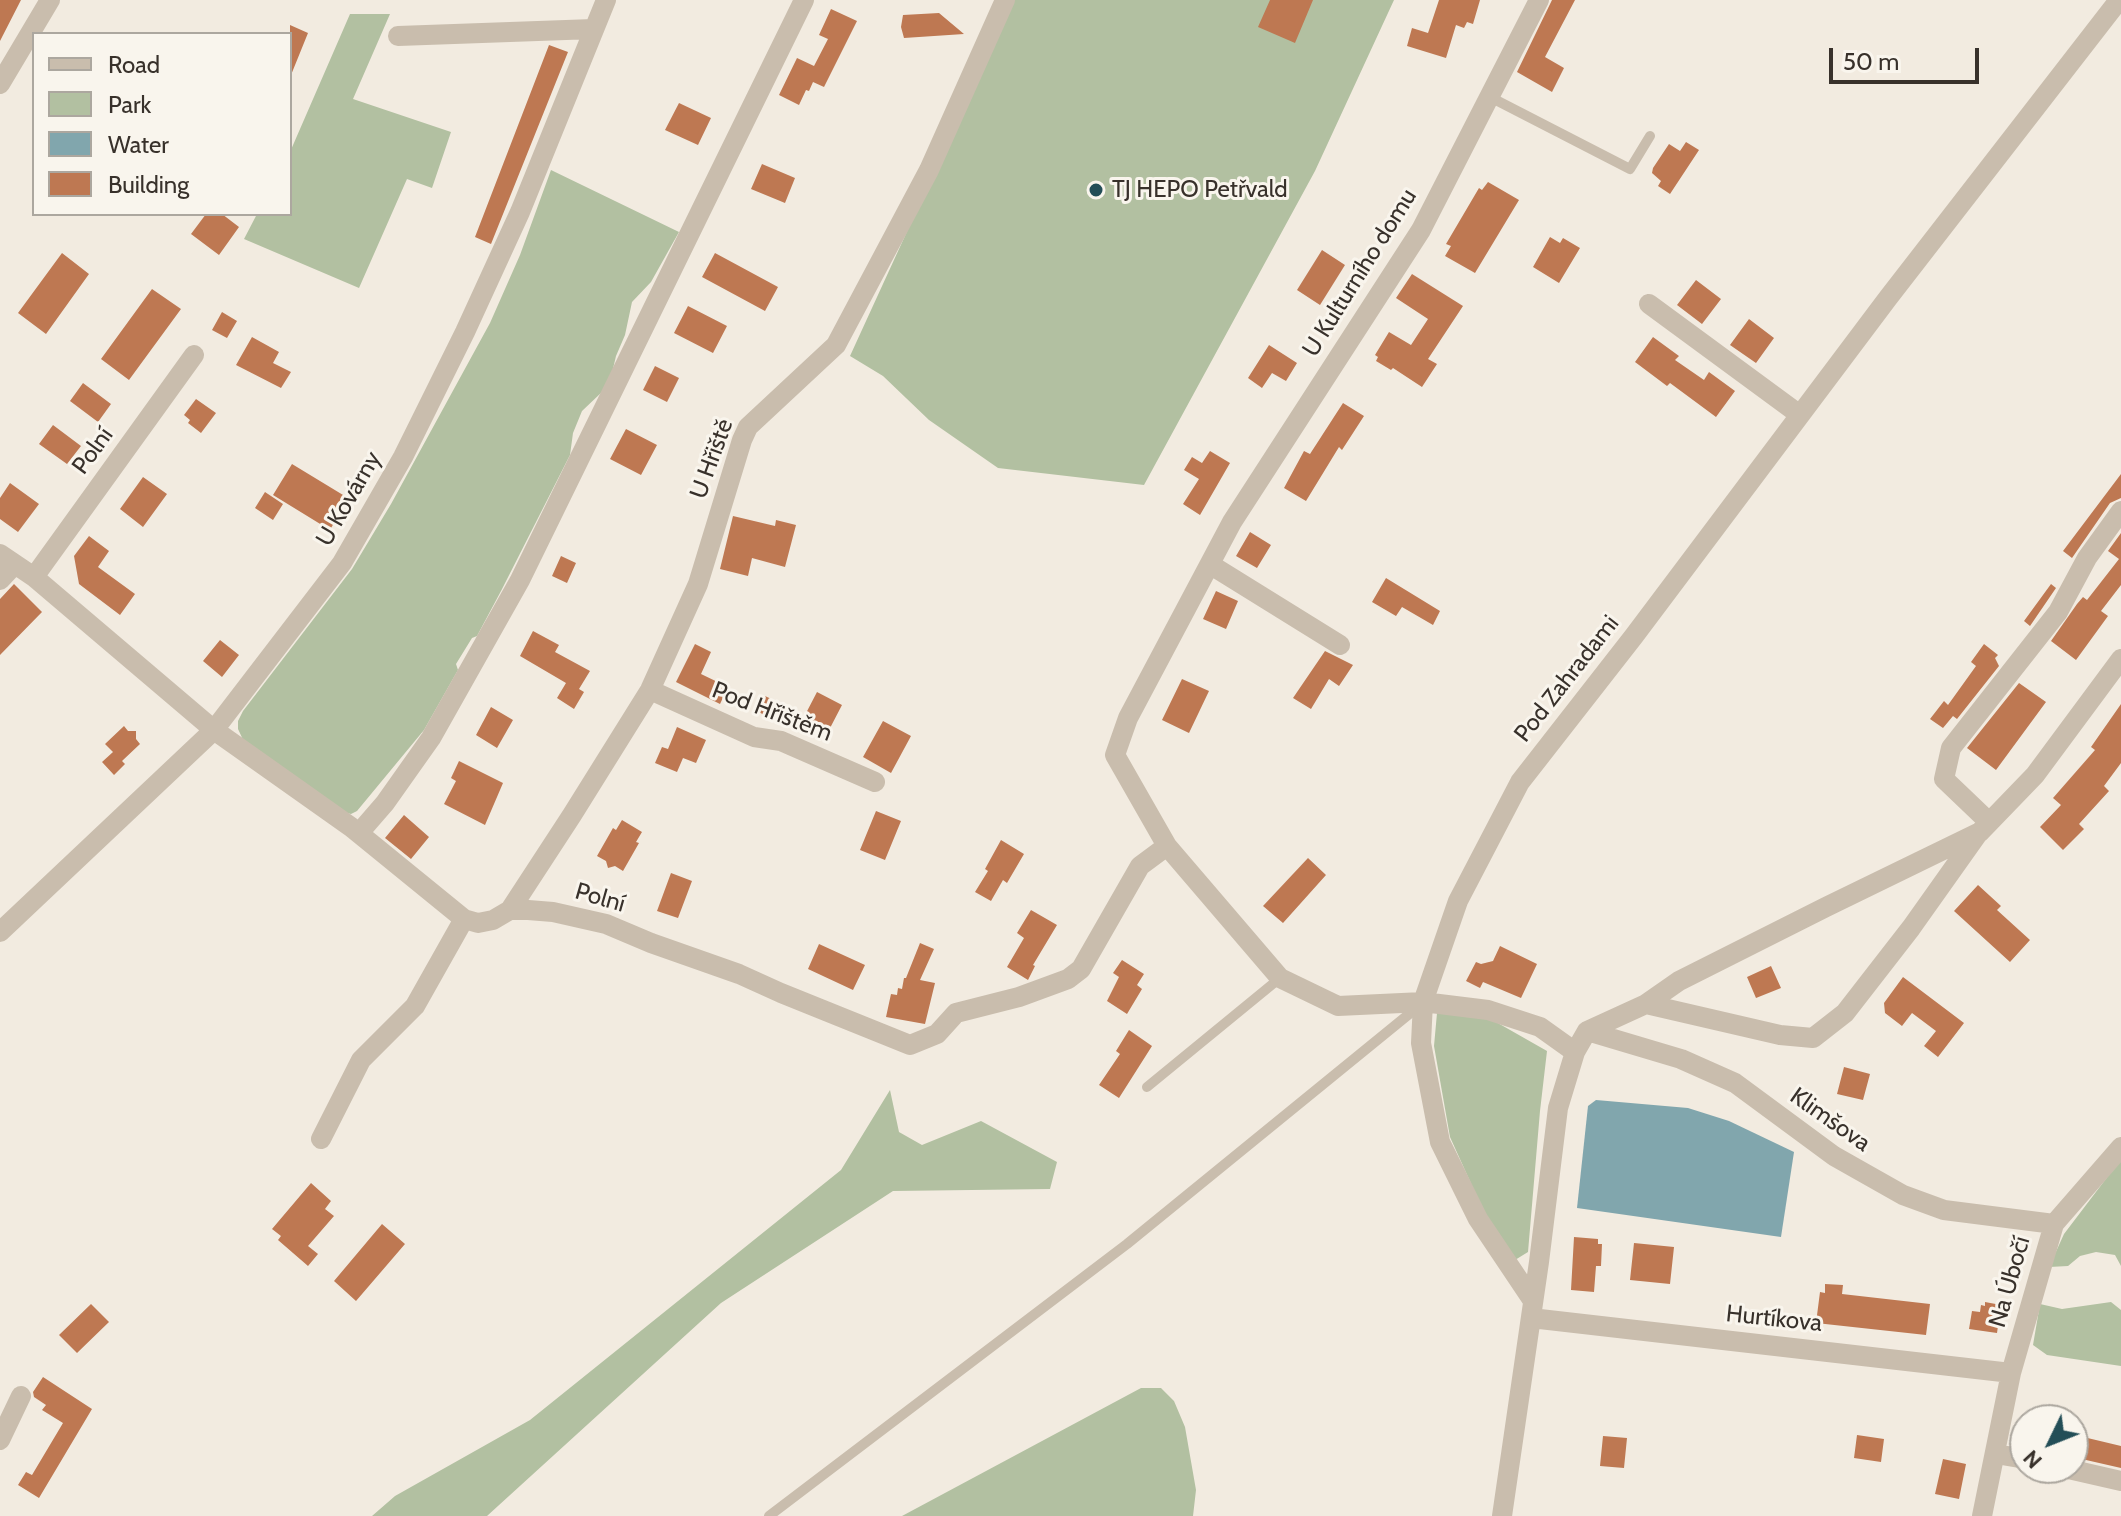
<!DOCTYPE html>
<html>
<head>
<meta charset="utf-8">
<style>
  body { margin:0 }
  #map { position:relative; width:2121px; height:1516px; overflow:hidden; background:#f2ebe0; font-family:Cabin,sans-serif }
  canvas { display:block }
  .legend { position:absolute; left:32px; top:32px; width:260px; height:184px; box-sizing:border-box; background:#f9f5ed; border:2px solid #aca79f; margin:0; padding:10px 14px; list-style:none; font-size:24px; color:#38312b }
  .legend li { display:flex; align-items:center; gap:16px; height:40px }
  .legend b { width:40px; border:2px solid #aca79f }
  .north { position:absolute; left:2009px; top:1404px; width:80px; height:80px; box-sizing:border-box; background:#f9f5ed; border:2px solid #aca79f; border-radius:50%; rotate:227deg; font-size:22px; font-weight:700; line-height:32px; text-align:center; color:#38312b }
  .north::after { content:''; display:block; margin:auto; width:28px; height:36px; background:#234e57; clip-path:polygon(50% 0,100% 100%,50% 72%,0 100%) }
  .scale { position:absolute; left:1829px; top:48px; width:150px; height:36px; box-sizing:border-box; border:4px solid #38312b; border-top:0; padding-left:10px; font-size:24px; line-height:28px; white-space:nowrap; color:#38312b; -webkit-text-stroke:6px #f9f5ed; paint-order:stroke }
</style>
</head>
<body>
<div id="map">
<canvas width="2121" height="1516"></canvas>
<ul class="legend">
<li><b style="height:10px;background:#c9bdad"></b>Road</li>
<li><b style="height:22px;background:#b2c0a1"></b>Park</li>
<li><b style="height:22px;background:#81a6ad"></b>Water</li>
<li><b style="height:22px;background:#be7852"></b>Building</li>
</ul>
<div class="north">N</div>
<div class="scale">50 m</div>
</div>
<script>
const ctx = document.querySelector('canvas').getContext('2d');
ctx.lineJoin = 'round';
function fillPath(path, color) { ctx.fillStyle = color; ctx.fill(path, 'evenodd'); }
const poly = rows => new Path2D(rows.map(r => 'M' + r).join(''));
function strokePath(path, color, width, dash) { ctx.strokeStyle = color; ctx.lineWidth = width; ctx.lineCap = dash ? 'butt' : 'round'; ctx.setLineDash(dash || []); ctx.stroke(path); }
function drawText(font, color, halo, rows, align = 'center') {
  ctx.font = font + ' Cabin,sans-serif'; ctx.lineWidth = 6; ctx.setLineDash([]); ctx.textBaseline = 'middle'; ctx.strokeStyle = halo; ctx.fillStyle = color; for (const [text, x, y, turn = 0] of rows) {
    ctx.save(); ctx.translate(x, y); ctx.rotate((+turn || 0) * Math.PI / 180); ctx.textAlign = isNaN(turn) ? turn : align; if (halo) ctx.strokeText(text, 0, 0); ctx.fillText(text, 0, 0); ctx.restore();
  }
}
fillPath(poly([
  [1013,0,1394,0,1315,171,1144,485,998,468,929,420,883,376,850,356],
  [350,14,390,14,353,99,451,132,432,188,407,179,359,288,244,239,257,214,290,214,290,152],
  [551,170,679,232,651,282,632,302,625,335,616,356,612,373,602,392,582,411,573,433,570,455,501,591,477,636,472,638,456,664,458,670,424,730,357,811,351,814,338,811,245,744,238,729,238,721,243,711,352,569,391,504,490,323,520,255],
  [1437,1013,1489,1018,1547,1051,1540,1111,1528,1252,1515,1260,1482,1208,1450,1137,1434,1046],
  [890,1090,899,1132,922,1145,981,1121,1057,1162,1050,1189,893,1191,721,1303,487,1516,372,1516,395,1496,530,1420,841,1170],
  [2121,1159,2121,1266,2115,1255,2096,1252,2080,1256,2068,1266,2049,1267,2064,1234],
  [2111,1302,2121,1310,2121,1366,2047,1355,2033,1345,2040,1304,2062,1309],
  [1141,1388,1161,1388,1174,1401,1185,1427,1196,1490,1193,1516,902,1516]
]), '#b2c0a1');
fillPath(poly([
  [1596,1100,1688,1108,1729,1121,1794,1152,1781,1237,1577,1208,1588,1106]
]), '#81a6ad');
fillPath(poly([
  [0,0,21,0,0,41],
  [1270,0,1313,0,1295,43,1258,27],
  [1439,0,1480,0,1473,24,1467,22,1464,28,1456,25,1446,58,1407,46,1412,28,1428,33],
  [1552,0,1575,0,1545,57,1564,68,1552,92,1517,72],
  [831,9,857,21,824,87,813,82,809,91,806,90,799,105,779,95,797,58,814,66,828,39,819,35],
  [939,13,964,34,904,38,901,27,903,15],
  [290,25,308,33,291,75,290,75],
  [549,45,568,52,491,244,475,237],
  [679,103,711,118,698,145,665,130],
  [1686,142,1699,150,1670,194,1658,186,1661,181,1652,173,1653,168,1669,144,1680,151],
  [762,164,795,178,785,203,751,189],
  [1488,182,1519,200,1475,273,1445,256,1451,246,1446,244,1479,188,1482,190],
  [206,214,222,214,239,227,219,255,191,234],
  [1550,237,1560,243,1563,238,1580,248,1559,283,1533,267],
  [1322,250,1345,265,1320,305,1297,290],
  [62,253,89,274,46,334,18,313],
  [715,253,778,287,765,311,702,277],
  [1412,274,1463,306,1428,359,1437,364,1422,387,1393,368,1391,370,1376,361,1378,357,1375,355,1389,332,1411,345,1428,319,1396,298],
  [1696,280,1721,299,1702,324,1677,305],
  [152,289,181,309,129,380,101,359],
  [688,306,727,326,713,353,674,333],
  [222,312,237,321,227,338,212,330],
  [1749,319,1774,338,1756,363,1730,345],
  [252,337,279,352,273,363,291,372,281,388,236,365],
  [1653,337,1679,356,1675,360,1704,380,1709,372,1735,391,1716,417,1670,383,1667,386,1635,362],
  [1269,345,1297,363,1286,381,1272,373,1262,388,1248,378],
  [655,366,679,378,667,402,643,390],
  [83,383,111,404,98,422,70,401],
  [196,399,216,413,201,433,188,423,190,420,184,415],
  [1343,403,1364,416,1342,450,1339,447,1306,501,1284,488,1304,451,1310,454],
  [53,425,81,446,67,464,39,444],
  [626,429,657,445,641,475,610,459],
  [1210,451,1230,463,1200,515,1183,504,1199,479,1184,470,1192,457,1202,463],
  [292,464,348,498,330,530,273,495],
  [2121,474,2121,498,2110,503,2072,558,2063,551],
  [143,477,167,494,143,527,120,509],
  [10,483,39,504,18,532,0,519,0,498],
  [265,492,283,504,273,520,255,508],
  [733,516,775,526,776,520,796,525,785,567,752,558,748,576,720,569],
  [1250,532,1271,545,1257,568,1236,556],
  [2121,533,2121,585,2101,611,2108,616,2076,660,2051,641,2077,604,2083,597,2087,600,2119,559,2108,551],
  [89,536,109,551,98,567,135,594,120,615,79,584,74,556],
  [561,556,576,563,567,583,552,576],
  [1386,578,1440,611,1433,625,1402,607,1396,616,1372,602],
  [14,584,42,612,0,655,0,599],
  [2051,584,2056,588,2030,626,2024,621],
  [1216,591,1238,601,1226,629,1203,619],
  [533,631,559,645,555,652,590,671,579,689,584,692,574,709,557,698,566,683,520,656],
  [220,640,239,655,222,677,203,661],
  [695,644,711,652,701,674,728,687,720,704,676,682],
  [1984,644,1998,655,1995,658,1999,666,1957,719,1953,716,1943,728,1930,719,1944,701,1948,705,1976,666,1971,662],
  [1325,651,1353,665,1339,686,1329,679,1311,709,1293,698],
  [1182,679,1209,691,1189,733,1162,720],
  [2019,683,2046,702,1996,770,1967,748],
  [817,692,842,705,829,730,804,717],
  [765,696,784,705,775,721,757,711],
  [2121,704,2121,763,2104,786,2109,791,2079,824,2084,829,2063,850,2040,827,2061,805,2053,798,2095,750,2091,747],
  [491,707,513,720,497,748,476,735],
  [883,721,911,736,891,773,863,757],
  [124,726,128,731,136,731,136,739,140,744,122,761,125,764,114,775,102,762,113,752,105,744],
  [677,727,706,740,696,763,683,758,677,772,655,763,662,747,668,749],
  [459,761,503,783,485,825,444,804,456,781,451,778],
  [876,811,901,821,885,860,860,850],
  [404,815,429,837,411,859,385,838],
  [622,820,642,832,636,842,639,843,623,871,615,866,608,868,606,861,597,856,613,828,616,830],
  [1001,840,1024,854,1007,883,1003,880,991,901,975,892,988,871,985,869],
  [1308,858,1326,875,1283,923,1263,906],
  [671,873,692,881,678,918,657,911],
  [1978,885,2001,906,1997,910,2030,940,2010,962,1954,911],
  [1031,910,1057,925,1033,965,1035,966,1028,980,1007,967,1024,938,1017,933],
  [920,943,934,949,920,980,935,983,925,1024,886,1017,891,994,897,995,898,988,902,989,904,978,906,978],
  [819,944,865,965,853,990,808,969],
  [1500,946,1537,964,1521,998,1483,982,1480,988,1466,981,1476,962,1481,964,1493,961],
  [1122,960,1144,974,1137,985,1142,989,1127,1014,1107,1001,1119,977,1113,973],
  [1771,966,1781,988,1756,998,1747,977],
  [1903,977,1964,1023,1938,1057,1924,1046,1936,1031,1912,1013,1902,1026,1885,1013,1884,1003],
  [1129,1030,1152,1046,1119,1098,1099,1085,1120,1054,1116,1051],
  [1844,1067,1870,1074,1863,1100,1837,1094],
  [311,1183,331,1201,325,1209,334,1216,308,1246,318,1254,308,1266,278,1240,281,1236,272,1229],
  [382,1224,405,1244,356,1301,334,1281],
  [1574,1237,1598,1239,1598,1244,1602,1244,1601,1266,1596,1266,1594,1292,1571,1290],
  [1634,1243,1674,1247,1670,1284,1630,1280],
  [1825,1284,1843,1285,1842,1294,1930,1304,1926,1335,1816,1323,1820,1292,1825,1293],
  [1985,1302,2001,1305,1997,1333,1969,1329,1972,1311,1980,1312,1981,1305,1985,1306],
  [91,1304,109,1322,77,1353,59,1335],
  [43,1377,92,1409,39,1498,18,1485,26,1472,32,1475,63,1423,42,1410,46,1405,34,1397,33,1392],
  [1857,1435,1884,1439,1881,1462,1854,1458],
  [2075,1435,2121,1446,2121,1468,2073,1457],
  [1603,1436,1627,1438,1624,1468,1600,1466],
  [1943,1459,1966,1464,1959,1499,1935,1494]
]), '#be7852');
strokePath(poly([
  [1490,97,1630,169,1650,136],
  [1147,1087,1280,978],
  [769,1516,1127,1244,1419,1006]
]), '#c9bdad', 10);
strokePath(poly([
  [1539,0,1421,230,1232,522,1128,718,1115,755,1167,846,1280,978,1338,1006,1423,1002,1488,1010,1540,1027,1575,1052],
  [398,36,594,29],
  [0,84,50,0],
  [1649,304,1800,415],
  [0,554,34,577,214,730,351,827,464,919,478,923,493,920,510,910,528,910,553,912,606,924,651,943,739,974,781,993,910,1045,937,1034,956,1013,1019,997,1068,979,1081,969,1140,866,1167,846],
  [1211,565,1340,645],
  [34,577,194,355],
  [0,580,15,564],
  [650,690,754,737,781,741,875,782],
  [1989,822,1944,779,1951,748,2058,612,2087,558,2121,511],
  [359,833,385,803,431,738,520,580,804,0],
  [510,910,572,815,650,690,698,584,742,440,748,427,836,345,929,170,1005,0],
  [0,932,214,730,342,563,403,457,465,332,520,212,606,0],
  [1646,1004,1780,1035,1813,1038,1845,1013,1911,928,1977,835],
  [1587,1031,1681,1059,1735,1083,1834,1156,1903,1195,1944,1210,2054,1224],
  [321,1139,361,1060,415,1006,464,919],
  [1533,1301,1478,1219,1440,1142,1421,1043,1423,1002,1458,901,1520,782,1634,636,1888,298,2119,0],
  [1531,1318,2011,1373],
  [0,1440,21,1396],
  [1996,1454,2025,1459],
  [2064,1468,2121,1481],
  [1502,1516,1539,1262,1558,1108,1575,1052,1587,1031,1646,1004,1679,981,1826,907,1980,832,2035,775,2121,659],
  [1982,1516,2011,1373,2054,1224,2121,1147]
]), '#c9bdad', 20);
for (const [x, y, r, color] of [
  [1096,190,8,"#234e57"]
]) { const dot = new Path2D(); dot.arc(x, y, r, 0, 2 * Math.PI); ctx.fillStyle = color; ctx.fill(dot); strokePath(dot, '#f9f5ed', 3); }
drawText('24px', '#38312b', '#f9f5ed', [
  ["TJ HEPO Petřvald",1112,190]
], 'left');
drawText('24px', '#38312b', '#f9f5ed', [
  ["U Kulturního domu",1360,273,-58],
  ["Polní",93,451,-54],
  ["U Hřiště",712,459,-70],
  ["U Kovárny",349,499,-60],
  ["Pod Zahradami",1567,679,-52],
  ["Pod Hřištěm",772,712,21],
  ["Polní",600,898,16],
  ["Klimšova",1830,1120,35],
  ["Na Úbočí",2010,1282,-74],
  ["Hurtíkova",1774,1319,6]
]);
</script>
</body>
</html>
